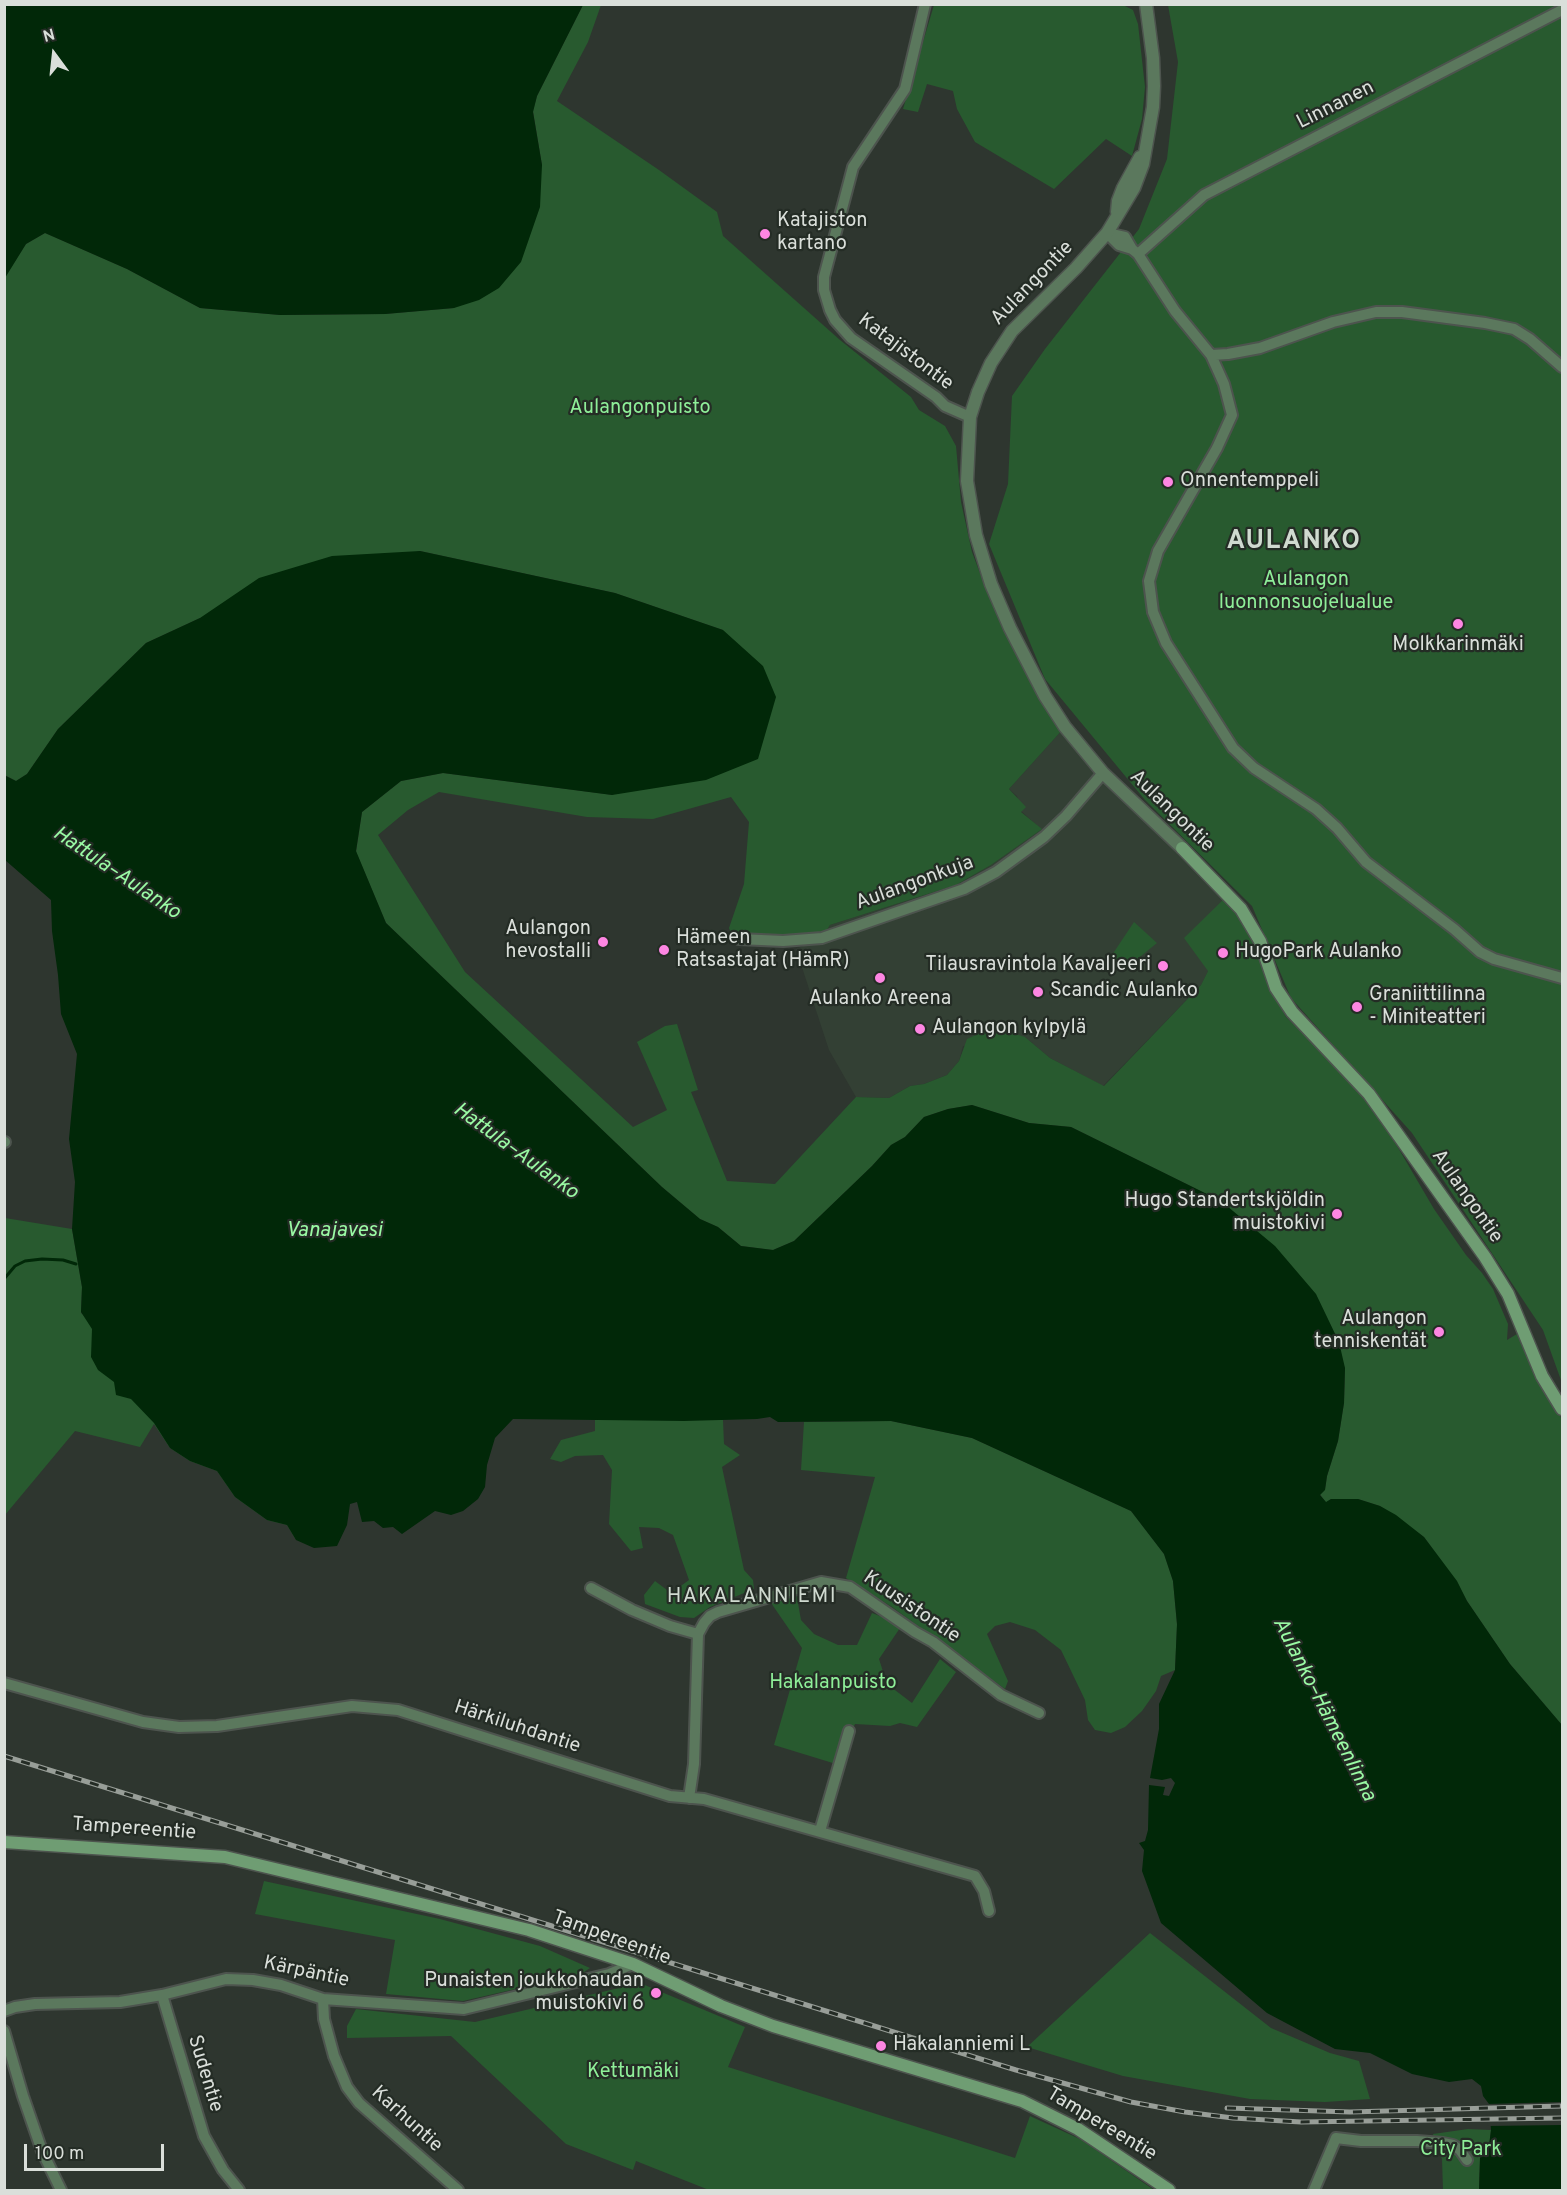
<!DOCTYPE html>
<html>
<head>
<meta charset="utf-8">
<style>
  body { margin:0 }
  #map { position:relative; width:1567px; height:2195px; overflow:hidden; background:#2e362f; font-family:Overpass,sans-serif }
  canvas { display:block }
  .frame { position:absolute; inset:0; border:6px solid #dadfda; pointer-events:none }
  .north { position:absolute; left:24px; top:24px; width:60px; height:60px; -webkit-text-stroke:4px #242c25; paint-order:stroke; rotate:345deg; font-size:16px; font-weight:700; line-height:24px; text-align:center; color:#dadfda }
  .north::after { content:''; display:block; margin:auto; width:21px; height:27px; background:#dadfda; clip-path:polygon(50% 0,100% 100%,50% 72%,0 100%) }
  .scale { position:absolute; left:24px; top:2144px; width:140px; height:27px; box-sizing:border-box; border:3px solid #dadfda; border-top:0; padding-left:8px; font-size:18px; line-height:21px; white-space:nowrap; color:#dadfda; -webkit-text-stroke:4px #242c25; paint-order:stroke }
</style>
</head>
<body>
<div id="map">
<canvas width="1567" height="2195"></canvas>
<div class="frame"></div>
<div class="north">N</div>
<div class="scale">100 m</div>
</div>
<script>
const ctx = document.querySelector('canvas').getContext('2d');
ctx.lineJoin = 'round';
function fillPath(path, color) { ctx.fillStyle = color; ctx.fill(path, 'evenodd'); }
const poly = rows => new Path2D(rows.map(r => 'M' + r).join(''));
function strokePath(path, color, width, dash) { ctx.strokeStyle = color; ctx.lineWidth = width; ctx.lineCap = dash ? 'butt' : 'round'; ctx.setLineDash(dash || []); ctx.stroke(path); }
function drawText(font, color, halo, rows, align = 'center') {
  ctx.font = font + ' Overpass,sans-serif'; ctx.lineWidth = 4.5; ctx.setLineDash([]); ctx.textBaseline = 'middle'; ctx.strokeStyle = halo; ctx.fillStyle = color; for (const [text, x, y, turn = 0] of rows) {
    ctx.save(); ctx.translate(x, y); ctx.rotate((+turn || 0) * Math.PI / 180); ctx.textAlign = isNaN(turn) ? turn : align; if (halo) ctx.strokeText(text, 0, 0); ctx.fillText(text, 0, 0); ctx.restore();
  }
}
fillPath(poly([
  [1064,728,1226,897,1208,971,1201,985,1103,1086,1050,1058,1025,1037,963,1046,959,1061,947,1075,924,1084,910,1086,889,1098,856,1097,829,1050,796,949,822,938,830,925,956,885,991,865,1041,829,1021,811,1017,796,1009,789]
]), '#334034');
fillPath(poly([
  [1121,4,1133,10,1138,24,1145,87,1142,119,1132,156,1106,139,1054,189,975,142,957,109,953,91,927,84,918,112,903,109,934,5],
  [583,5,601,5,588,42,557,101,659,170,717,212,723,236,840,340,911,397,919,410,945,426,956,446,961,502,972,552,986,589,1032,686,1064,728,1009,789,1026,807,1021,812,1042,829,991,865,956,885,830,925,825,933,732,936,729,928,744,884,749,822,731,797,653,819,587,817,439,792,408,810,378,835,465,972,633,1127,667,1110,637,1042,665,1026,677,1024,698,1090,691,1092,727,1181,775,1184,856,1097,889,1098,910,1086,924,1084,947,1075,959,1061,967,1039,993,1027,1025,1037,1050,1058,1104,1086,1201,985,1208,971,1184,938,1226,897,1237,910,1251,937,1269,986,1286,1017,1336,1065,1383,1122,1434,1209,1466,1255,1482,1273,1493,1289,1508,1324,1507,1340,1517,1334,1537,1380,1562,1419,1562,1725,1510,1664,1467,1601,1456,1581,1424,1537,1380,1506,1358,1499,1331,1499,1326,1503,1320,1494,1325,1489,1327,1476,1338,1441,1344,1403,1345,1368,1221,1201,1071,1127,1029,1123,972,1105,948,1109,924,1117,905,1137,891,1145,872,1166,794,1241,773,1250,741,1246,718,1227,700,1219,662,1187,386,923,356,852,362,812,401,781,443,773,613,795,723,630,615,593,420,551,200,618,146,643,58,729,27,774,16,781,5,775,4,278,26,244,45,233,127,269,200,308,280,315,385,314,454,308,542,165,533,111,537,96],
  [1168,5,1562,5,1562,1383,1543,1330,1412,1133,1291,998,1252,906,1145,800,1045,679,989,544,1008,484,1012,396,1045,349,1139,229,1167,159,1178,62],
  [1134,922,1157,943,1130,965,1122,967,1114,961,1112,955],
  [5,1218,72,1229,82,1287,81,1313,266,1463,296,1540,287,1525,267,1520,235,1497,217,1471,190,1461,170,1448,154,1424,140,1447,75,1431,5,1515],
  [595,1420,723,1420,724,1444,740,1455,722,1467,744,1570,753,1580,754,1589,710,1607,694,1618,680,1617,645,1604,644,1595,655,1581,671,1593,689,1580,673,1535,659,1528,639,1527,643,1548,631,1551,609,1524,612,1470,603,1455,575,1456,561,1462,550,1459,561,1440,595,1431],
  [891,1421,972,1438,1131,1511,1164,1554,1173,1581,1177,1625,1175,1670,1161,1676,1156,1691,1142,1711,1125,1727,1111,1733,1095,1730,1088,1720,1085,1700,1061,1650,1035,1630,1010,1622,995,1626,987,1634,1008,1681,1005,1689,892,1607,846,1578,875,1477,801,1470,804,1422],
  [796,1592,801,1620,814,1634,838,1645,857,1645,872,1613,893,1621,900,1628,879,1659,887,1684,912,1703,940,1659,956,1672,917,1727,900,1723,890,1726,855,1724,836,1764,774,1745,802,1648,769,1600],
  [264,1881,440,1919,540,1946,590,1968,581,1974,463,2001,386,1994,395,1940,255,1914],
  [1150,1933,1271,2028,1330,2053,1359,2061,1370,2099,1325,2102,1250,2099,1123,2076,1027,2047],
  [640,1983,745,2027,728,2067,1015,2158,1030,2116,1082,2140,1154,2190,709,2190,636,2161,633,2170,566,2144,451,2036,347,2038,347,2026,356,2009,475,2022],
  [1468,2129,1491,2130,1489,2146,1480,2158,1479,2190,1443,2190,1442,2159,1438,2148,1435,2148,1433,2134]
]), '#285a2f');
fillPath(poly([
  [5,4,583,4,583,5,537,96,533,112,542,165,540,207,521,262,499,288,479,300,454,308,385,314,280,315,200,308,127,269,45,233,26,244,5,278],
  [420,551,615,593,723,630,763,666,776,697,758,759,706,780,612,795,443,773,401,781,362,812,356,851,386,923,662,1187,700,1219,718,1227,741,1246,773,1250,794,1241,872,1166,891,1145,905,1137,924,1117,948,1109,972,1105,1029,1123,1071,1127,1221,1201,1275,1246,1316,1294,1339,1342,1345,1368,1344,1403,1338,1441,1327,1476,1325,1490,1320,1495,1326,1502,1331,1499,1358,1499,1380,1506,1396,1515,1424,1537,1457,1581,1467,1601,1510,1664,1562,1725,1562,2190,1479,2190,1480,2158,1489,2146,1491,2130,1489,2104,1483,2096,1481,2086,1472,2079,1449,2082,1412,2074,1370,2053,1335,2049,1267,2013,1161,1923,1142,1871,1144,1850,1139,1843,1145,1841,1148,1830,1149,1785,1165,1787,1163,1795,1169,1796,1175,1783,1171,1778,1162,1780,1150,1778,1159,1729,1159,1704,1175,1670,1177,1624,1173,1581,1164,1554,1131,1511,972,1438,891,1421,778,1422,770,1417,757,1419,684,1421,513,1419,495,1438,487,1465,485,1487,478,1499,463,1511,451,1515,435,1511,402,1534,393,1527,383,1528,374,1521,362,1522,357,1502,350,1504,347,1525,337,1546,314,1548,296,1540,287,1525,267,1520,235,1497,217,1471,190,1461,170,1448,154,1423,131,1399,116,1395,114,1382,98,1370,91,1357,92,1329,81,1312,82,1287,72,1229,75,1182,69,1139,77,1054,61,1014,58,975,52,931,51,900,5,860,4,775,16,781,27,774,58,729,146,643,200,618,259,578,332,556]
]), '#012808');
fillPath(poly([
  [1562,2102,1562,2125,1488,2126,1486,2104]
]), '#2e362f');
strokePath(poly([
  [4,1279,15,1266,25,1261,42,1259,63,1260,76,1264]
]), '#012808', 3);
const minor = poly([
  [925,4,905,89,853,167,824,277,824,290,830,310,835,320,851,338,936,397,945,406,970,417],
  [1107,233,1119,245,1132,249,1138,254,1175,311,1211,355],
  [1107,233,1125,237,1132,249],
  [1138,254,1204,195,1562,10],
  [1562,367,1530,339,1514,329,1485,323,1402,312,1376,312,1333,322,1260,348,1228,354,1211,355,1224,384,1232,415,1217,448,1158,551,1149,581,1153,612,1166,643,1233,748,1254,768,1316,809,1337,828,1366,862,1454,929,1480,952,1494,959,1562,978],
  [739,939,783,941,822,938,964,889,996,872,1044,837,1066,816,1103,773],
  [4,1142,5,1142],
  [591,1588,632,1610,670,1626,698,1634],
  [4,1683,143,1722,179,1727,217,1726,352,1706,398,1710,670,1796,704,1799,975,1876,984,1891,989,1911],
  [689,1798,694,1764,698,1634,704,1623,710,1616,718,1612,821,1582,850,1587,915,1632,933,1642,1001,1695,1039,1713],
  [820,1831,849,1731],
  [162,1995,204,2136,223,2170,239,2190],
  [323,1999,324,2019,334,2056,347,2087,359,2103,458,2190],
  [4,2011,15,2007,35,2004,120,2002,162,1995,226,1979,253,1980,281,1985,323,1999,464,2009,609,1974,633,1964],
  [4,2031,23,2096,42,2151,61,2190],
  [1314,2190,1336,2138,1361,2141,1417,2141,1443,2143,1453,2145,1460,2150,1467,2160]
]);
const tertiary = poly([
  [1146,4,1153,58,1154,86,1153,107,1143,164,1134,188,1107,233,1076,268,1012,331,991,363,978,392,970,417,967,481,976,535,991,584,1010,628,1045,696,1065,727,1103,773,1182,848],
  [1117,212,1118,201,1123,188,1140,157]
]);
const secondary = poly([
  [1182,848,1241,909,1260,941,1276,988,1292,1012,1369,1094,1485,1257,1508,1294,1542,1376,1562,1409],
  [4,1842,225,1857,529,1930,633,1964,721,2006,773,2026,1022,2101,1078,2129,1169,2190]
]);
strokePath(minor, '#4d544e', 14);
strokePath(tertiary, '#4d544e', 15);
strokePath(secondary, '#4d544e', 15);
strokePath(minor, '#5b785d', 10);
strokePath(tertiary, '#5b785d', 12);
strokePath(secondary, '#6f9d73', 12);
const rail = poly([
  [4,1756,1016,2070,1131,2102,1185,2112,1233,2118,1301,2122,1562,2118],
  [1227,2108,1350,2112,1562,2106]
]);
strokePath(rail, '#989e98', 5);
strokePath(rail, '#242c25', 3, [9]);
for (const [x, y, r, color] of [
  [765,234,6,"#fd86e2"],
  [1168,482,6,"#fd86e2"],
  [1458,624,6,"#fd86e2"],
  [603,942,6,"#fd86e2"],
  [664,950,6,"#fd86e2"],
  [1223,953,6,"#fd86e2"],
  [1163,966,6,"#fd86e2"],
  [880,978,6,"#fd86e2"],
  [1038,992,6,"#fd86e2"],
  [1357,1007,6,"#fd86e2"],
  [920,1029,6,"#fd86e2"],
  [1337,1214,6,"#fd86e2"],
  [1439,1332,6,"#fd86e2"],
  [656,1993,6,"#fd86e2"],
  [881,2046,6,"#fd86e2"]
]) { const dot = new Path2D(); dot.arc(x, y, r, 0, 2 * Math.PI); ctx.fillStyle = color; ctx.fill(dot); strokePath(dot, '#242c25', 2); }
drawText('20px', '#dadfda', '#242c25', [
  ["Linnanen",1336,106,-27],
  ["Aulangontie",1033,284,-46],
  ["Katajistontie",905,353,37],
  ["Aulangontie",1171,812,44],
  ["Aulangonkuja",915,884,-20],
  ["Aulangontie",1466,1197,55],
  ["Kuusistontie",911,1608,34],
  ["Härkiluhdantie",517,1728,18],
  ["Tampereentie",134,1830,4],
  ["Tampereentie",611,1939,20],
  ["Kärpäntie",306,1973,12],
  ["Sudentie",204,2074,73],
  ["Karhuntie",406,2120,42],
  ["Tampereentie",1101,2125,31]
]);
drawText('20px', '#dadfda', '#242c25', [
  ["Katajiston",777,222],
  ["kartano",777,245],
  ["Onnentemppeli",1180,482],
  ["Molkkarinmäki",1458,646,"center"],
  ["Aulangon",591,930,"right"],
  ["hevostalli",591,953,"right"],
  ["Hämeen",676,939],
  ["Ratsastajat (HämR)",676,962],
  ["HugoPark Aulanko",1235,953],
  ["Tilausravintola Kavaljeeri",1151,966,"right"],
  ["Scandic Aulanko",1050,992],
  ["Graniittilinna",1369,996],
  ["- Miniteatteri",1369,1019],
  ["Aulanko Areena",880,1000,"center"],
  ["Aulangon kylpylä",932,1029],
  ["Hugo Standertskjöldin",1325,1202,"right"],
  ["muistokivi",1325,1225,"right"],
  ["Aulangon",1427,1320,"right"],
  ["tenniskentät",1427,1343,"right"],
  ["Punaisten joukkohaudan",644,1982,"right"],
  ["muistokivi 6",644,2005,"right"],
  ["Hakalanniemi L",893,2046]
], 'left');
drawText('20px', '#8eee98', '#242c25', [
  ["Aulangonpuisto",640,409],
  ["Aulangon",1306,581],
  ["luonnonsuojelualue",1306,604],
  ["Hakalanpuisto",833,1684],
  ["Kettumäki",633,2073],
  ["City Park",1461,2151]
]);
drawText('italic 21px', '#9afaa4', '#242c25', [
  ["Hattula–Aulanko",116,874,34],
  ["Hattula–Aulanko",515,1152,36],
  ["Vanajavesi",334,1232],
  ["Aulanko–Hämeenlinna",1323,1710,63]
]);
ctx.letterSpacing = '1.5px';
drawText('21px', '#d0dad0', '#242c25', [
  ["HAKALANNIEMI",752,1598]
]);
ctx.letterSpacing = '0px';
ctx.letterSpacing = '1.5px';
drawText('bold 26px', '#d0dad0', '#242c25', [
  ["AULANKO",1294,543]
]);
ctx.letterSpacing = '0px';
</script>
</body>
</html>
